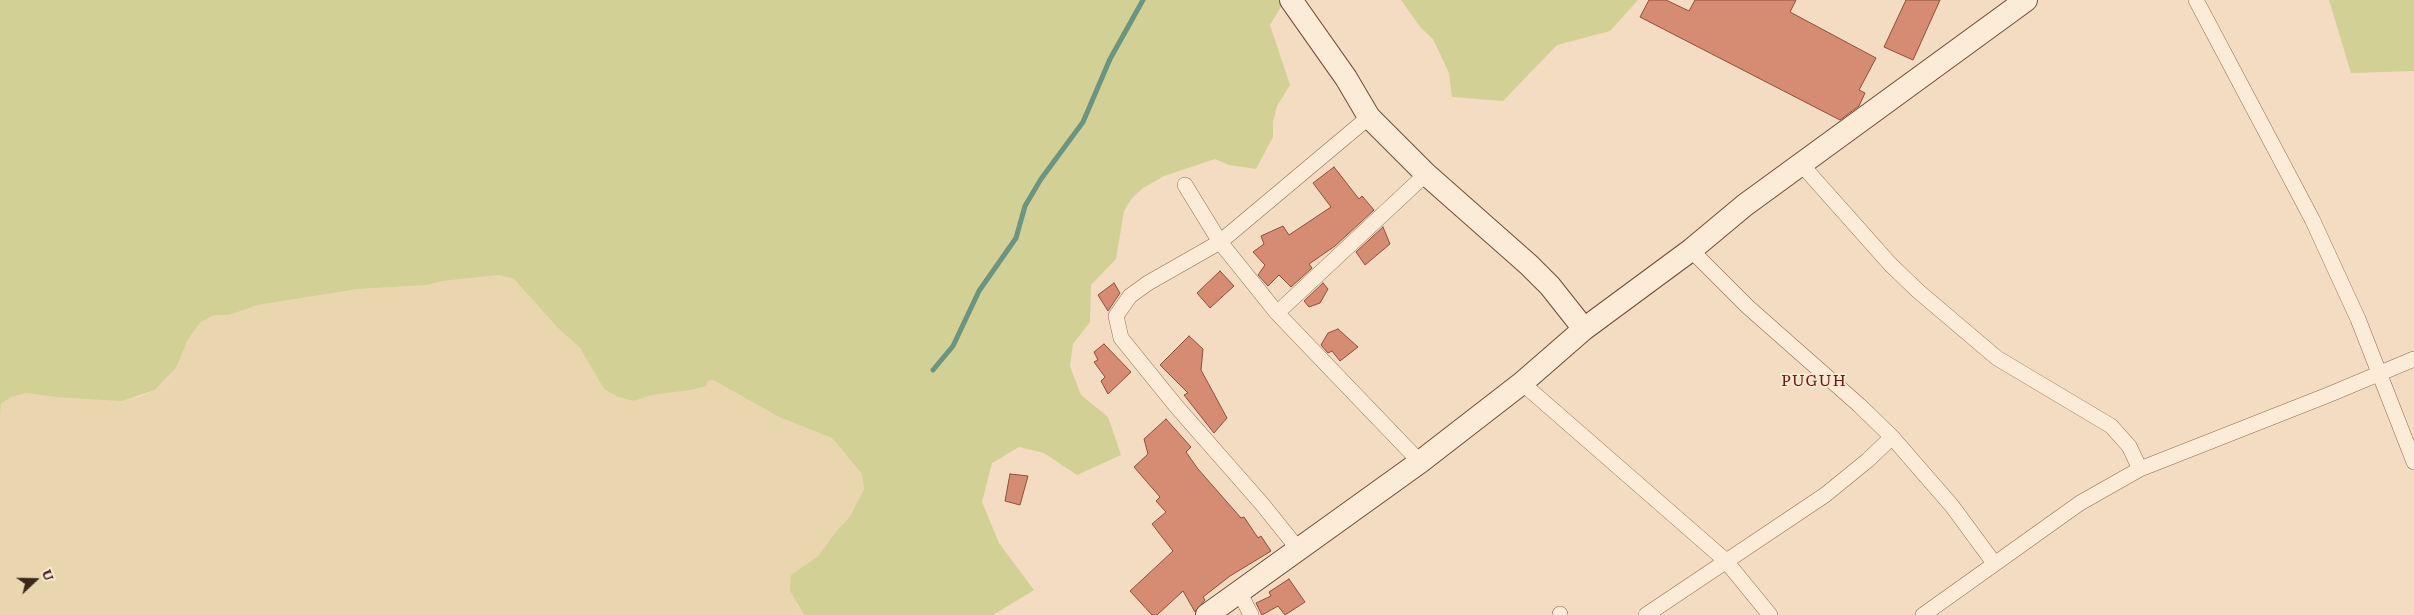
<!DOCTYPE html>
<html>
<head>
<meta charset="utf-8">
<style>
  body { margin:0 }
  #map { position:relative; width:2414px; height:615px; overflow:hidden; background:#f3dcc2; font-family:Literata,serif }
  canvas { display:block }
  .north { position:absolute; left:10px; top:555px; width:50px; height:50px; -webkit-text-stroke:4px #f9e8d2; paint-order:stroke; rotate:69deg; font-size:14px; font-weight:700; line-height:20px; text-align:center; color:#3d271c }
  .north::after { content:''; display:block; margin:auto; width:18px; height:22px; background:#3d271c; clip-path:polygon(50% 0,100% 100%,50% 72%,0 100%) }
</style>
</head>
<body>
<div id="map">
<canvas width="2414" height="615"></canvas>
<div class="north">U</div>
</div>
<script>
const ctx = document.querySelector('canvas').getContext('2d');
ctx.lineJoin = 'round';
function fillPath(path, color) { ctx.fillStyle = color; ctx.fill(path, 'evenodd'); }
const poly = rows => new Path2D(rows.map(r => 'M' + r).join(''));
function strokePath(path, color, width, dash) { ctx.strokeStyle = color; ctx.lineWidth = width; ctx.lineCap = dash ? 'butt' : 'round'; ctx.setLineDash(dash || []); ctx.stroke(path); }
function drawText(font, color, halo, rows, align = 'center') {
  ctx.font = font + ' Literata,serif'; ctx.lineWidth = 4; ctx.setLineDash([]); ctx.textBaseline = 'middle'; ctx.strokeStyle = halo; ctx.fillStyle = color; for (const [text, x, y, turn = 0] of rows) {
    ctx.save(); ctx.translate(x, y); ctx.rotate((+turn || 0) * Math.PI / 180); ctx.textAlign = isNaN(turn) ? turn : align; if (halo) ctx.strokeText(text, 0, 0); ctx.fillText(text, 0, 0); ctx.restore();
  }
}
fillPath(poly([
  [499,275,514,279,557,327,580,348,604,389,618,397,633,401,653,395,691,390,705,386,708,381,713,380,779,417,832,438,862,474,864,489,849,518,838,529,818,556,791,575,797,605,804,615,0,615,0,417,1,404,11,397,26,393,56,397,139,397,155,390,167,379,176,368,188,339,200,323,214,315,229,315,258,305,358,289,428,285,442,281]
]), '#ead6ae');
fillPath(poly([
  [0,0,1285,0,1270,25,1290,85,1277,106,1273,122,1273,137,1256,169,1229,165,1215,159,1164,176,1143,188,1132,198,1124,211,1116,259,1091,285,1090,322,1073,344,1070,366,1081,395,1108,417,1121,455,1077,475,1044,453,1019,447,992,463,982,502,999,543,1034,590,993,615,804,615,790,591,791,575,818,556,838,529,849,518,864,489,862,474,832,438,779,417,713,380,708,381,706,386,691,390,653,395,633,401,618,397,604,389,580,348,557,327,514,279,499,275,442,281,428,285,358,289,258,305,229,315,214,315,200,323,188,339,176,368,155,390,121,401,56,397,26,393,11,397,1,404,0,417],
  [1401,0,1638,0,1610,31,1557,45,1503,101,1452,97,1449,73,1433,39,1421,28],
  [2329,0,2414,0,2414,71,2351,73]
]), '#d2d094');
strokePath(poly([
  [933,370,953,346,979,291,1016,238,1025,206,1041,179,1083,122,1110,59,1143,0]
]), '#6a9583', 5);
const building = poly([
  [1649,0,1666,0,1689,11,1695,0,1796,0,1790,12,1876,58,1859,90,1865,93,1859,106,1840,120,1640,17,1649,0],
  [1906,0,1940,0,1913,60,1884,47,1906,0],
  [1334,167,1359,199,1362,196,1374,210,1335,246,1309,264,1312,268,1291,287,1279,275,1268,286,1258,275,1265,265,1253,252,1264,244,1261,236,1283,226,1289,235,1331,207,1313,183,1334,167],
  [1383,227,1390,244,1365,265,1356,252,1383,227],
  [1220,271,1234,286,1210,308,1197,293,1220,271],
  [1114,283,1120,293,1108,311,1098,295,1114,283],
  [1323,283,1328,289,1320,303,1309,307,1304,301,1323,283],
  [1338,329,1358,347,1340,361,1332,351,1328,353,1321,345,1328,333,1338,329],
  [1189,336,1203,349,1201,370,1227,418,1214,433,1184,395,1188,393,1160,365,1189,336],
  [1104,344,1131,372,1108,394,1101,381,1105,377,1094,362,1098,360,1094,352,1104,344],
  [1166,419,1191,447,1186,452,1198,469,1241,518,1244,517,1258,538,1261,536,1271,551,1230,576,1203,597,1205,600,1195,612,1183,591,1157,615,1152,615,1130,591,1173,551,1152,524,1166,512,1156,501,1160,497,1134,467,1148,454,1144,439,1166,419],
  [1010,474,1028,476,1020,505,1005,501,1010,474],
  [1289,579,1305,602,1285,615,1278,606,1262,615,1256,603,1271,596,1269,592,1289,579]
]);
fillPath(building, '#d58c73');
strokePath(building, '#914e39', 1);
const street = poly([
  [2196,0,2312,219,2358,319,2414,462],
  [1801,164,1890,264,1918,291,1997,358,2111,426,2129,446,2140,469],
  [1185,185,1220,242,1277,313,1420,462],
  [1691,250,1748,307,1859,405,1892,437,1952,506,1994,563],
  [1277,313,1426,174],
  [1522,383,1725,560,1770,615],
  [1299,550,1262,504,1176,406,1121,338,1116,316,1130,296,1148,283,1220,242,1369,117],
  [1240,593,1251,615],
  [1560,614,1560,615],
  [1646,615,1825,495,1868,460,1892,437],
  [1923,615,2080,503,2140,469,2328,395,2414,359]
]);
const secondary = poly([
  [1291,0,1346,78,1369,117,1426,174,1529,265,1550,286,1584,329],
  [1207,615,1420,462,1522,383,1584,329,1691,250,1745,205,2026,0]
]);
strokePath(street, '#8f6c56', 16);
strokePath(secondary, '#714c3a', 24);
strokePath(street, '#fcebd6', 15);
strokePath(secondary, '#fcebd6', 22);
ctx.letterSpacing = '1px';
drawText('16px', '#6f1b17', '#f9e8d2', [
  ["PUGUH",1814,381]
]);
ctx.letterSpacing = '0px';
</script>
</body>
</html>
